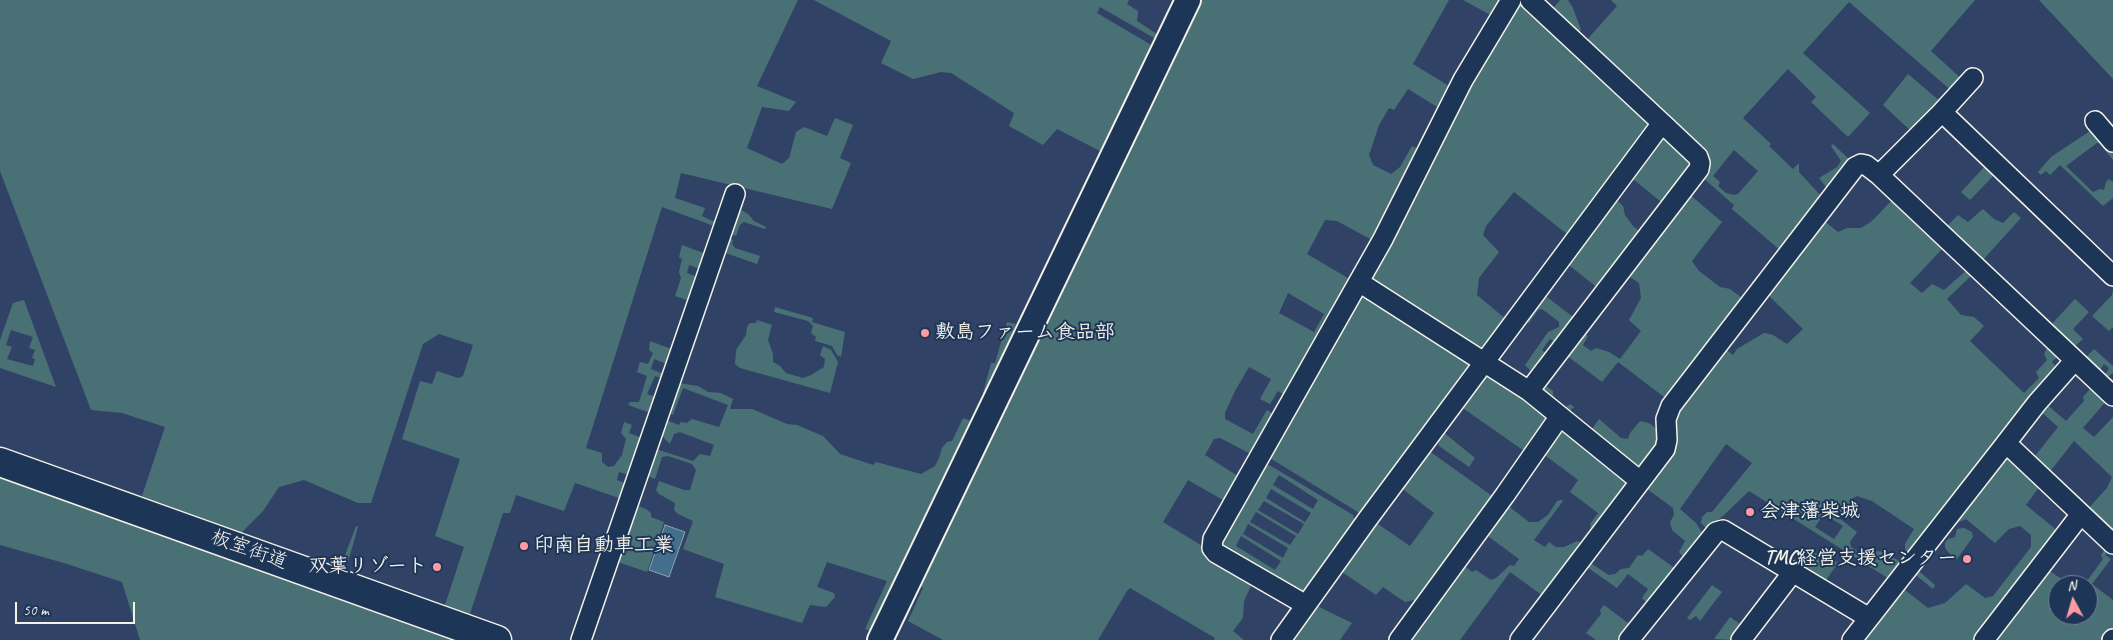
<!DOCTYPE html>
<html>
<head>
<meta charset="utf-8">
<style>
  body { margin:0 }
  #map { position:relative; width:2113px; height:640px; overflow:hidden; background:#304367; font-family:Caveat,sans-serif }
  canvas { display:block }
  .north { position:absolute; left:2048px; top:575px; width:50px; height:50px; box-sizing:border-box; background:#1d3557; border:1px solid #738091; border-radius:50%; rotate:354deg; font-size:14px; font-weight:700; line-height:20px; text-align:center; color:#f4f1e8 }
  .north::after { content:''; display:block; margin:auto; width:18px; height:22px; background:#ff9aa2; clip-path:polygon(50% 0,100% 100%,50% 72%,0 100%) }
  .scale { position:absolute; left:15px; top:602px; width:120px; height:22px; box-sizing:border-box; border:2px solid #f4f1e8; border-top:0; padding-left:6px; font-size:15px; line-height:18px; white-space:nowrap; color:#f4f1e8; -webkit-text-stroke:4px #1d3557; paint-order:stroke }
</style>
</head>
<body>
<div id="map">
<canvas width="2113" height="640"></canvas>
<div class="north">N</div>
<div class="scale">50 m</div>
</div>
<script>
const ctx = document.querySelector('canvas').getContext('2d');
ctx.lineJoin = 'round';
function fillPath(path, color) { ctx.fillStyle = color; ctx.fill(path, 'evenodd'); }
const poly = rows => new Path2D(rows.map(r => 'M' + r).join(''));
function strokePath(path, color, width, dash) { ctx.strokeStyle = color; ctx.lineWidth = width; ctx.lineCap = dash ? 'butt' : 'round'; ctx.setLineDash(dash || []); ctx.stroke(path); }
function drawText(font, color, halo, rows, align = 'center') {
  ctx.font = font + ' Caveat,"Klee One",sans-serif'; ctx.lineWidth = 4; ctx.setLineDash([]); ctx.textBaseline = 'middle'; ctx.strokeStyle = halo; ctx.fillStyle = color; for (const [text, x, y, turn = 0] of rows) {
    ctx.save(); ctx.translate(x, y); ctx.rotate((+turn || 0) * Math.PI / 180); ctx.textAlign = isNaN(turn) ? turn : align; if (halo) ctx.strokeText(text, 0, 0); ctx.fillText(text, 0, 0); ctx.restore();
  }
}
fillPath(poly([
  [0,0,798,0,757,86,796,102,789,111,762,107,747,148,782,164,789,158,796,132,804,127,827,136,835,118,853,125,840,158,851,163,832,209,681,173,675,198,705,208,702,216,715,222,714,226,662,207,586,448,602,453,602,462,608,467,614,466,622,455,626,439,621,433,624,422,632,425,629,433,645,439,633,476,619,472,617,480,630,485,625,500,575,483,564,511,516,495,510,513,503,513,469,617,444,608,464,547,435,536,460,459,402,439,420,381,432,384,437,371,458,378,463,376,473,345,439,334,423,344,371,503,358,503,304,480,279,487,263,511,240,534,103,486,102,482,142,496,165,427,122,413,91,410,0,171],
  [814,0,1129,0,1127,4,1138,11,1137,21,1163,38,1161,42,1100,7,1097,13,1158,49,1191,0,1449,0,1413,64,1454,89,1442,110,1408,89,1394,110,1389,108,1379,125,1369,155,1373,165,1391,174,1400,167,1412,146,1421,150,1510,4,1523,1,1652,121,1572,238,1514,192,1486,226,1483,235,1499,252,1479,278,1477,295,1507,320,1366,517,1265,455,1362,287,1372,240,1337,221,1325,220,1307,254,1353,281,1286,396,1278,391,1270,404,1260,399,1271,379,1249,367,1235,391,1225,413,1225,419,1253,434,1267,410,1276,416,1253,455,1220,438,1214,439,1205,455,1241,478,1228,503,1188,480,1163,522,1248,574,1253,581,1244,601,1243,618,1233,631,1244,640,1214,640,1215,638,1130,588,1127,591,1098,640,943,640,908,621,923,588,918,583,1102,152,1057,129,1043,145,1009,126,1014,113,951,73,941,72,913,79,881,63,891,41],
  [1288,293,1324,314,1314,332,1279,313],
  [1463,0,1507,0,1496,18],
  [1560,0,1568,0,1573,8,1581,30,1576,35,1550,12],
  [1611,0,1975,0,1931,51,1963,80,1954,93,1849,2,1803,53,1870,113,1848,137,1811,102,1816,97,1788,69,1743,118,1771,144,1769,146,1793,169,1799,163,1799,172,1822,197,1781,251,1732,209,1734,205,1702,177,1711,163,1709,159,1672,122,1585,42,1617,6],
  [1734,150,1758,171,1738,194,1734,195,1726,193,1718,186,1720,182,1713,176],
  [2039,0,2113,0,2113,79],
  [1908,74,1942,103,1913,133,1883,105],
  [2093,129,2113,154,2113,160,2099,143,2097,143,2066,166,2093,192,2100,189,2104,190,2106,182,2109,179,2113,182,2113,198,2103,206,2060,165,2050,175,2046,171,2041,175,2038,172,2051,157],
  [1663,133,1695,161,1665,205,1629,176],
  [1833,144,1853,163,1829,191,1819,178,1837,167,1841,161,1831,146],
  [1987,164,1996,173,1970,200,1961,192],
  [1689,194,1722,222,1692,261,1699,271,1720,287,1730,289,1745,300,1668,400,1618,362,1602,382,1570,358,1564,357,1546,382,1546,386,1553,391,1553,396,1566,407,1570,404,1574,407,1566,415,1541,392,1541,382,1581,330,1588,336,1583,345,1591,351,1596,348,1609,352,1620,359,1641,331,1629,320,1641,298,1639,283,1624,273,1599,289,1565,262,1613,196,1623,206,1625,215,1633,226,1643,234],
  [1894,198,1944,247,1910,283,1922,293,1932,284,1944,290,1968,269,1973,274,1947,299,1961,315,1974,317,1984,326,1970,341,2024,393,2039,378,2036,372,2047,360,2044,354,2047,348,2040,341,2043,339,2060,354,2052,362,2058,369,2000,443,2040,486,2026,505,2059,532,2040,564,2070,585,2058,585,2058,615,2088,615,2088,585,2079,585,2082,581,2087,581,2103,559,2101,555,2106,547,2110,549,2105,555,2111,559,2092,584,2113,600,2113,631,2102,640,1849,640,1901,587,1928,608,1945,603,1966,584,1985,598,1993,596,2031,547,2031,535,2020,526,2009,529,1995,543,1966,519,1957,523,1919,571,1935,585,1933,589,1912,572,1912,555,1905,550,1905,544,1914,529,1872,501,1857,496,1850,500,1849,508,1845,515,1839,518,1857,532,1850,542,1851,547,1868,558,1872,557,1877,551,1884,552,1904,564,1891,580,1749,491,1724,515,1709,527,1705,527,1701,523,1702,517,1707,512,1712,512,1752,463,1726,444,1680,509,1696,523,1703,534,1684,558,1679,552,1685,541,1672,530,1670,522,1674,515,1673,508,1643,486,1672,416,1721,346,1733,355,1737,349,1764,333,1773,335,1787,344,1803,329,1767,294,1823,220,1838,232,1847,228,1861,228,1872,221],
  [1824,514,1843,526,1834,539,1815,527],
  [1983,209,1994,219,2003,223,2014,212,2021,218,1980,263,1944,229,1958,215,1968,222],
  [741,210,748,214,754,221,766,227,765,229,744,222,740,225,736,236,725,232,733,212],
  [725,236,733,240,732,244,735,248,760,256,757,264,720,251],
  [682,245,706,254,700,269,689,265,687,273,697,277,690,301,675,296,681,278,679,272,682,259,679,257],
  [2113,291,2113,327,2109,331,2092,316,2112,295],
  [1543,294,1577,320,1558,344,1550,339,1542,350,1550,357,1535,375,1525,365,1548,332,1559,327,1559,322,1542,309,1538,310,1529,323,1524,320],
  [2075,299,2089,312,2073,329,2083,339,2072,349,2049,327],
  [24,300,56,387,0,368,0,340,13,303],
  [11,330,33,337,29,348,35,350,32,358,35,359,33,366,7,359,12,347,6,345],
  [775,307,813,318,812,322,845,332,841,357,837,355,832,346,815,341,816,337,811,333,813,326,808,321,774,312],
  [757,320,772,325,768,340,773,354,773,362,780,366,786,373,803,378,811,375,824,367,825,359,820,355,823,346,831,350,838,362,830,393,740,368,735,364,736,350,746,335,747,327,750,323,756,323],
  [1007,322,1016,324,986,393,983,393,991,363,995,363],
  [650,341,674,350,669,365,654,359,651,369,666,375,665,379,655,376,647,394,659,398,653,414,628,405,630,402,639,402,647,376,637,372,640,362,648,364,653,353,649,350],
  [2094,349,2113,366,2113,373,2105,379,2104,377,2109,368,2104,364,2099,372,2084,359],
  [1484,369,1550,415,1530,455,1457,404],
  [2073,373,2079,373,2108,399,2083,428,2094,437,2113,417,2113,536,2086,511,2107,488,2112,477,2074,441,2048,474,2032,460,2058,427,2039,410,2045,403,2066,421,2084,401,2083,397,2090,389],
  [678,383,698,386,708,392,721,393,733,399,730,409,752,409,787,424,797,425,823,436,840,454,873,465,876,462,921,474,935,466,939,458,942,448,947,442,952,441,963,418,971,421,877,633,865,629,887,581,827,562,817,587,834,593,835,597,826,607,810,605,802,623,715,597,724,564,683,549,693,521,678,514,674,510,675,503,659,494,656,490,659,481,684,490,690,490,696,470,692,464,668,456,662,457,655,479,647,476,656,449,693,461,700,454,710,456,714,445,680,432,674,434,670,444,661,435,666,420,679,425,681,422,687,423,692,419,719,427,728,405,683,388,673,415,669,413],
  [1599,419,1621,438,1628,439,1630,433,1640,421,1649,423,1661,432,1664,440,1642,472,1590,432],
  [1559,426,1628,483,1592,534,1590,524,1598,513,1570,492,1578,480,1542,453],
  [1442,431,1475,458,1469,467,1439,446,1438,436],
  [1427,452,1432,453,1495,498,1428,597,1405,602,1383,587,1376,595,1339,570,1375,522,1410,546,1434,513,1400,487],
  [1265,464,1271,466,1353,515,1355,521,1304,593,1223,550,1221,545,1221,537],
  [1279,475,1318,500,1313,509,1273,485],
  [1271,489,1311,513,1305,522,1266,498],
  [1264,501,1304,524,1298,534,1258,510],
  [1256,512,1296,536,1290,545,1250,522],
  [1248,524,1288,548,1283,558,1243,534],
  [1241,536,1281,561,1275,570,1236,546],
  [0,471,204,547,214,555,451,640,140,640,122,582,64,563,0,545],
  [1561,500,1563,501,1534,540,1545,547,1549,542,1556,547,1564,547,1577,541,1585,544,1546,598,1510,572,1460,640,1410,640,1464,566,1472,572,1476,570,1491,580,1496,578,1510,565,1514,566,1519,559,1485,534,1507,505,1529,522,1538,522,1548,515,1557,501],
  [634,504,646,509,651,513,651,517,664,522,647,572,615,561],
  [356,526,358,527,348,562,343,567,335,569,325,566,326,563,344,558],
  [1964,528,1972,532,1973,537,1957,559,1953,558,1945,548,1945,543,1948,539,1955,537,1957,529],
  [1648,549,1676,569,1639,621,1635,616,1646,602,1642,598,1648,589,1628,574,1617,588,1584,565,1587,561,1609,575,1615,574,1621,569,1629,568,1638,555,1642,556],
  [1813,553,1825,554,1838,563,1824,583,1799,567,1805,558],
  [1712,585,1722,592,1700,621,1696,616,1690,620,1687,618],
  [1313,604,1352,623,1340,640,1288,640],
  [1604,605,1632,626,1622,640,1596,640,1586,633,1601,614,1600,610],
  [1730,617,1743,626,1733,640,1714,639]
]), '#497175');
const water = poly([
  [665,525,685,532,669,577,649,570,665,525]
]);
fillPath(water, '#446f8c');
strokePath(water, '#8aa3b1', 1);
const minor = poly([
  [1942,112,1973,78],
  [2095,121,2113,142],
  [1879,175,1942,112,2113,276],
  [1359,282,1529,391,1640,481],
  [1529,391,1699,169,1700,163,1698,157,1662,123],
  [2006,443,2037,403,2075,360],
  [1306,605,1216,553,1212,548,1213,539,1383,239,1463,80,1511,0],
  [581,640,735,194],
  [1281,640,1367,520,1662,123,1530,0],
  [1399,640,1505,495,1560,416],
  [1520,640,1665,449,1667,440,1666,419,1671,406,1855,167,1861,164,1866,165,1879,175,2113,396],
  [1629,640,1716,532,1723,530,1869,618],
  [1741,640,1793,572],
  [1852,640,2006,443,2113,544],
  [1984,640,2081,514],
  [2112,640,2113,639]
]);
const tertiary = poly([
  [880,640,1188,0]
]);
const secondary = poly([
  [0,462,497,640]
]);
strokePath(minor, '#f4f1e8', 22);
strokePath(tertiary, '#f4f1e8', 28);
strokePath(secondary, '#f4f1e8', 31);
strokePath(minor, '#1d3557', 19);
strokePath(tertiary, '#1d3557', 24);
strokePath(secondary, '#1d3557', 28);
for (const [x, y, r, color] of [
  [925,333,5,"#ff9aa2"],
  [1750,512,5,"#ff9aa2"],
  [524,546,5,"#ff9aa2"],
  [1967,559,5,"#ff9aa2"],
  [437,567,5,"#ff9aa2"]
]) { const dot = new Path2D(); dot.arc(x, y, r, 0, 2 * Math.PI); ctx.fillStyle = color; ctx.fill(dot); strokePath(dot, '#1d3557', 2); }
drawText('bold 20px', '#f4f1e8', '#1d3557', [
  ["敷島ファーム食品部",935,333],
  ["会津藩柴城",1760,512],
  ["印南自動車工業",534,546],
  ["TMC経営支援センター",1957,559,"right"],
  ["双葉リゾート",427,567,"right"]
], 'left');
drawText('20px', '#f4f1e8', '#1d3557', [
  ["板室街道",249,550,20]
]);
</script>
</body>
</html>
